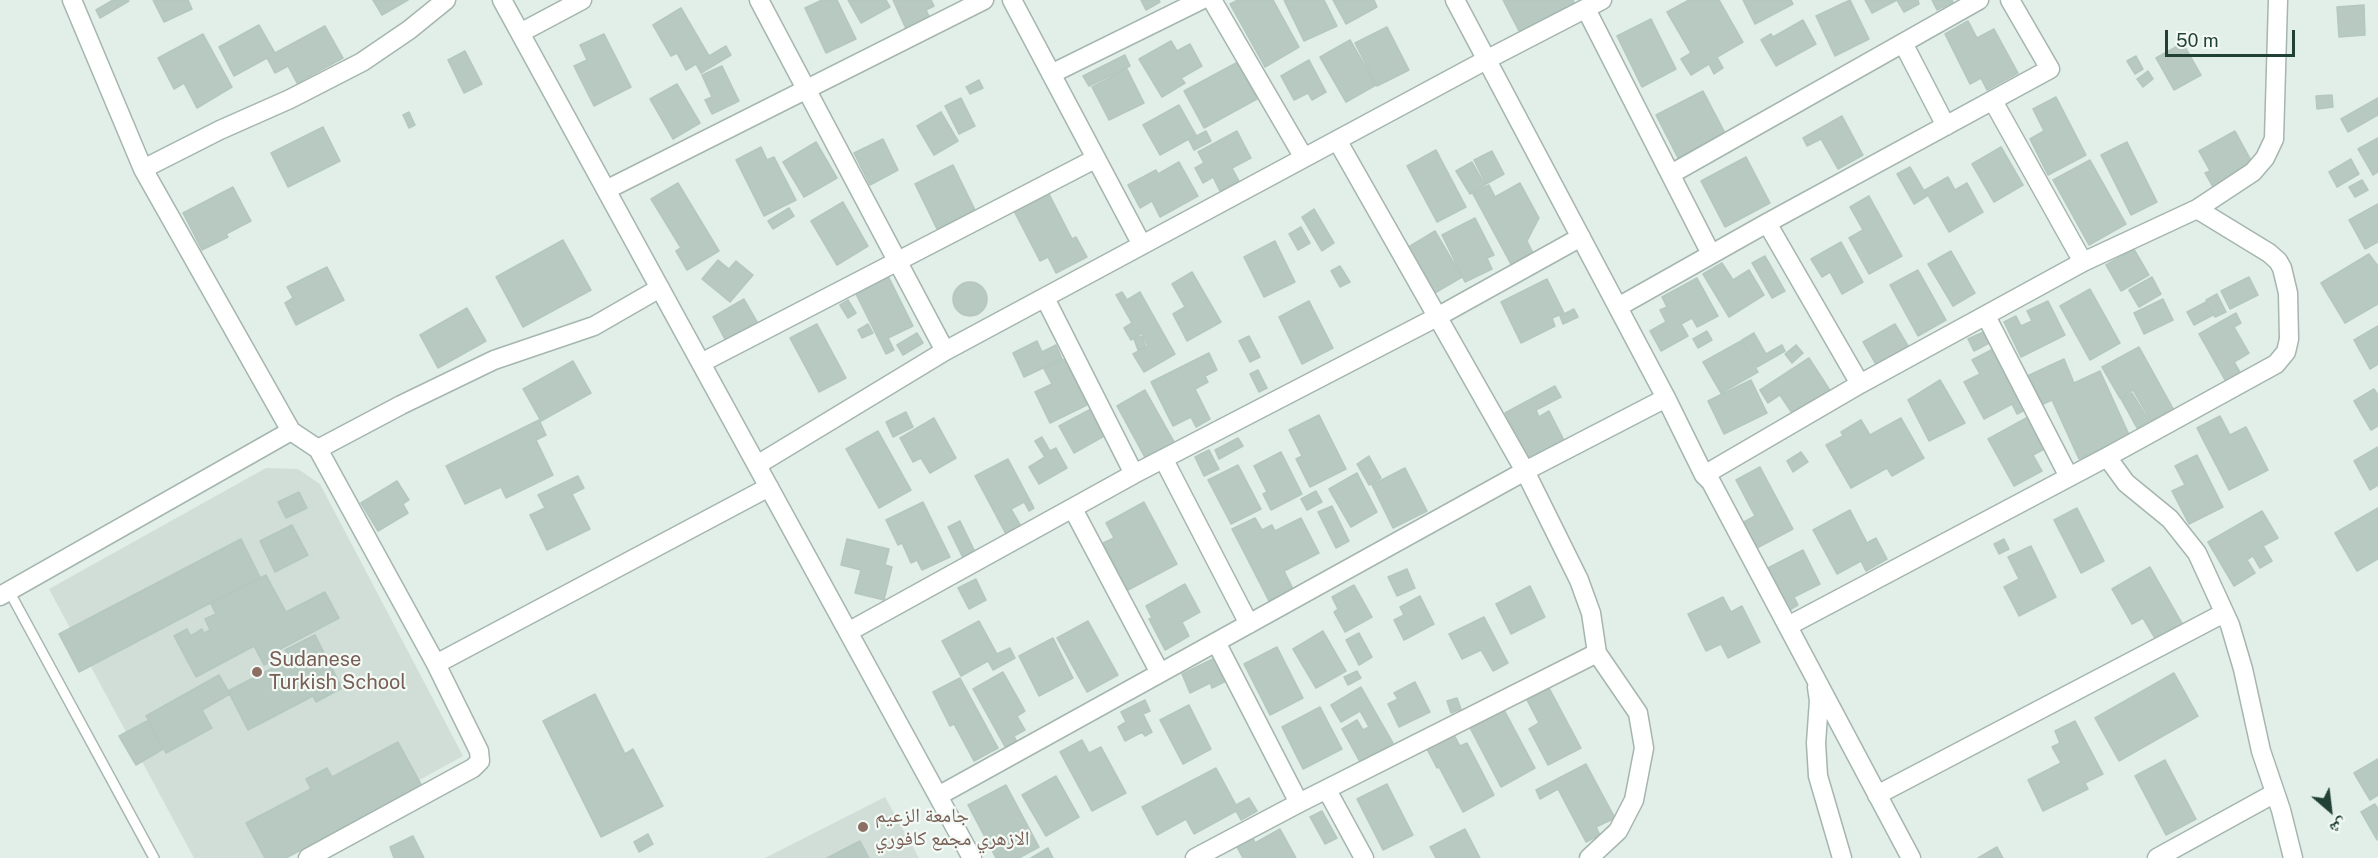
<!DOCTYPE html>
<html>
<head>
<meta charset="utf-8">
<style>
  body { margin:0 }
  #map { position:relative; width:2378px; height:858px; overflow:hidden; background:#e2eee8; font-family:"Public Sans","Noto Naskh Arabic",sans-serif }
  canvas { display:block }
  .north { position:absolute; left:2300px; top:780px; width:60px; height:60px; -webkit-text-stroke:4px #f3faf6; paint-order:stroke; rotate:152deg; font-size:16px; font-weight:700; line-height:24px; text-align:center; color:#214036 }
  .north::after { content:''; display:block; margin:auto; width:21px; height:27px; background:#214036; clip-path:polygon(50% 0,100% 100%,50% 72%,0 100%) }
  .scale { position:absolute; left:2165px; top:30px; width:130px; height:27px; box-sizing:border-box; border:3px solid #214036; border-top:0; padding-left:8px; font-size:18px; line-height:21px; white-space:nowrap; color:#214036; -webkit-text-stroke:4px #f3faf6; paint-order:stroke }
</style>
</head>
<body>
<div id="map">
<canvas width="2378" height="858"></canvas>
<div class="north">ش</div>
<div class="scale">50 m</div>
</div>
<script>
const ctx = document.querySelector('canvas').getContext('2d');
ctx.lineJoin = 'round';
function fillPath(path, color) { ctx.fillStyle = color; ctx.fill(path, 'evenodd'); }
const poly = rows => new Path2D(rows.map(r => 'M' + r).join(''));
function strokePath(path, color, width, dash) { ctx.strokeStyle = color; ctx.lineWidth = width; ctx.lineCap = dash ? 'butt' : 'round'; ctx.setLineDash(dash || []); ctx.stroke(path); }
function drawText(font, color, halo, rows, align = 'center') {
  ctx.font = font + ' "Public Sans","Noto Naskh Arabic",sans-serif'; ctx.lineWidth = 4.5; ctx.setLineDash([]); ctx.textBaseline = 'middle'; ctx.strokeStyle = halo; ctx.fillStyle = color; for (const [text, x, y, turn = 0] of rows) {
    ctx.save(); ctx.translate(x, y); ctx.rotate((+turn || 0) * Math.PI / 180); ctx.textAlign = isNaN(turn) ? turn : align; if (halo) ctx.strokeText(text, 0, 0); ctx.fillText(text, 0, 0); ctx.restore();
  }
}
fillPath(poly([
  [266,468,298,469,320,484,463,756,277,858,194,858,49,589],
  [885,797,919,858,765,858]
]), '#d0ded7');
const building = poly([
  [113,0,129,1,100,18,96,10,113,0],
  [153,0,188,0,192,9,164,22,153,0],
  [373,0,408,0,382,15,373,0],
  [822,0,837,0,856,39,826,53,805,8,822,0],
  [848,0,886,0,890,7,861,23,848,0],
  [893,0,931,0,934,6,926,10,931,20,907,31,893,0],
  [1141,0,1159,0,1160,2,1146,10,1141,0],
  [1238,0,1273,0,1299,47,1265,67,1230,4,1238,0],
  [1284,0,1324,0,1337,26,1304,41,1284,0],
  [1333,0,1374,0,1377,7,1346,24,1333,0],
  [1503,0,1573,0,1575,5,1520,33,1503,0],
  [1689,0,1719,0,1743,42,1717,57,1723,68,1714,74,1709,64,1691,75,1681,59,1691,53,1667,12,1689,0],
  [1743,0,1791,0,1793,4,1755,24,1743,0],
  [1850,0,1869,39,1835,56,1816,16,1850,0],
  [1865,0,1897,0,1872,13,1865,0],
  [1897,0,1918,0,1919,4,1904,12,1897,0],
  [1932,0,1952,0,1953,2,1937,10,1932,0],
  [2364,5,2365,35,2339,37,2337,7,2364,5],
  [681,8,709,56,726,46,731,55,701,73,696,64,686,70,677,53,671,56,653,25,681,8],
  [1651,19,1676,69,1642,87,1617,36,1651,19],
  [1803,20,1816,44,1776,66,1761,40,1771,34,1773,37,1803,20],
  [1968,21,1977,38,1994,29,2018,73,1987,90,1981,78,1970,84,1945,34,1968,21],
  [259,25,275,53,325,26,343,58,297,83,288,66,275,73,267,58,234,76,219,47,259,25],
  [1387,27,1409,70,1377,86,1355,43,1387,27],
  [203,34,232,87,197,108,184,83,174,89,158,58,203,34],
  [604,34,631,87,594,106,574,66,587,60,580,45,604,34],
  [1350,40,1376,85,1346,102,1320,57,1350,40],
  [1171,41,1177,51,1190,44,1202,66,1181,78,1185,83,1162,97,1139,59,1171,41],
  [2183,43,2201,75,2174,90,2156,58,2183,43],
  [465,51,482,84,464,93,448,60,465,51],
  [1125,55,1130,66,1089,86,1083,76,1125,55],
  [2136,56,2143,69,2135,74,2127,61,2136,56],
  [1309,60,1326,92,1312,100,1308,93,1294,100,1281,76,1309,60],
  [1238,62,1257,99,1204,128,1184,91,1238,62],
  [722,66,739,101,712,114,705,100,712,97,702,75,722,66],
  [1127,69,1144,103,1109,120,1092,87,1127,69],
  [2148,71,2153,79,2143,87,2137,79,2148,71],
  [979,80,983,88,970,94,966,87,979,80],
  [677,84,700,123,673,139,650,99,677,84],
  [1703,91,1725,133,1678,158,1656,115,1703,91],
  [2332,95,2333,107,2317,109,2316,96,2332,95],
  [2056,97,2086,155,2048,175,2030,139,2044,131,2033,109,2056,97],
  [961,98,975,126,959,134,945,106,961,98],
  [2378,98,2378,115,2348,132,2341,119,2378,98],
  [1179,105,1196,135,1160,155,1143,125,1179,105],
  [409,112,415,125,409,128,403,115,409,112],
  [941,112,958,141,934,155,917,126,941,112],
  [1842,116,1863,155,1838,169,1821,139,1807,146,1803,138,1842,116],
  [323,127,340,161,288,187,271,153,323,127],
  [1206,131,1211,141,1194,150,1189,140,1206,131],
  [1237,131,1251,158,1232,168,1239,181,1220,191,1213,177,1203,183,1195,168,1204,163,1198,152,1237,131],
  [2235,131,2253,164,2213,187,2205,173,2210,171,2199,151,2235,131],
  [2378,138,2378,172,2373,175,2358,149,2378,138],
  [883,139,898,170,870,185,854,153,883,139],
  [816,142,837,178,804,197,783,162,816,142],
  [2127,142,2157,202,2131,215,2101,155,2127,142],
  [761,147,767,160,774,157,796,200,764,216,736,160,761,147],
  [2001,147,2023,185,1994,202,1972,164,2001,147],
  [1436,150,1466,207,1437,222,1407,166,1436,150],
  [1492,151,1504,174,1486,184,1474,160,1492,151],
  [1746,157,1770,203,1725,227,1701,181,1746,157],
  [2351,159,2359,174,2337,187,2329,172,2351,159],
  [2090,160,2126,224,2089,245,2053,180,2090,160],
  [1179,162,1198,196,1160,217,1152,201,1140,208,1128,185,1156,170,1158,174,1179,162],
  [1472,162,1485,185,1470,194,1456,171,1472,162],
  [953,165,975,210,937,229,915,184,953,165],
  [1910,167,1927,196,1914,204,1897,174,1910,167],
  [1948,177,1955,190,1967,183,1983,212,1949,232,1925,190,1948,177],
  [2362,180,2368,190,2355,197,2349,187,2362,180],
  [678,183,719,251,687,270,676,251,681,248,651,199,678,183],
  [1520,183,1539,218,1527,241,1534,255,1512,266,1473,194,1489,185,1495,197,1520,183],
  [233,187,251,221,226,234,228,237,202,250,183,213,233,187],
  [1049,194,1072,239,1076,237,1087,257,1056,273,1048,257,1040,261,1014,211,1049,194],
  [1869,196,1902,256,1869,274,1849,238,1863,230,1850,207,1869,196],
  [843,202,868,246,837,265,811,221,843,202],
  [2378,204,2378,242,2365,249,2349,220,2378,204],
  [789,208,794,216,773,229,768,221,789,208],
  [1314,209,1334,243,1322,251,1302,217,1314,209],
  [1475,218,1494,255,1487,258,1492,269,1465,282,1442,235,1475,218],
  [1301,227,1310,243,1298,250,1289,234,1301,227],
  [1435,231,1462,277,1428,297,1402,251,1435,231],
  [563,240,591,290,523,327,496,277,563,240],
  [1275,241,1295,282,1264,297,1244,257,1275,241],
  [1841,242,1863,282,1842,294,1830,272,1822,277,1811,259,1841,242],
  [2134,249,2149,275,2121,291,2106,265,2134,249],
  [1951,251,1975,293,1953,306,1928,264,1951,251],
  [2369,254,2378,266,2378,304,2345,323,2321,283,2369,254],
  [1765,256,1785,291,1772,298,1752,263,1765,256],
  [718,260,729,269,736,261,753,275,730,302,702,279,718,260],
  [1722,263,1733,280,1749,270,1764,295,1729,317,1703,274,1722,263],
  [1340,266,1350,282,1340,287,1331,271,1340,266],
  [327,267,344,300,296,325,285,303,293,298,287,287,327,267],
  [1918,270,1946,320,1918,336,1890,285,1918,270],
  [1192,272,1221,322,1187,341,1173,314,1185,307,1172,284,1192,272],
  [887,274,913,326,888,338,894,350,886,354,854,290,887,274],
  [2152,277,2161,294,2139,307,2129,290,2152,277],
  [2249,277,2258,295,2230,309,2221,291,2249,277],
  [1697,278,1718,316,1697,327,1692,318,1681,324,1688,336,1661,351,1650,331,1666,322,1660,310,1667,307,1662,297,1697,278],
  [1547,279,1564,313,1552,318,1555,326,1521,343,1501,302,1547,279],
  '953 299a17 17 0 1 1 34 0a17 17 0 1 1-34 0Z',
  [2090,289,2120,343,2090,360,2060,306,2090,289],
  [1122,292,1127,300,1140,292,1175,354,1144,372,1133,354,1148,346,1142,333,1131,340,1124,328,1132,323,1116,295,1122,292],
  [2217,294,2226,312,2215,317,2206,300,2217,294],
  [744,299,759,325,727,343,713,317,744,299],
  [2163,299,2173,320,2144,334,2134,313,2163,299],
  [848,300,856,313,848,318,840,305,848,300],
  [1309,301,1333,348,1302,364,1279,317,1309,301],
  [2048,301,2065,335,2021,357,2004,322,2016,316,2021,326,2032,321,2027,311,2048,301],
  [2206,302,2213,315,2194,325,2187,312,2206,302],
  [467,308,486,341,438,368,420,335,467,308],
  [1574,309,1578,317,1563,324,1560,316,1574,309],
  [2236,313,2241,323,2234,327,2249,353,2234,362,2244,379,2229,387,2199,334,2236,313],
  [817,324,846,378,819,392,790,338,817,324],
  [868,324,873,333,862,338,858,330,868,324],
  [1895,324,1911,351,1878,368,1863,342,1895,324],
  [2378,326,2378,364,2370,369,2354,340,2378,326],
  [1990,329,1995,340,1974,351,1968,339,1990,329],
  [1707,331,1712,340,1698,348,1693,339,1707,331],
  [917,333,923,343,903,355,897,345,917,333],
  [1754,333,1766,354,1782,345,1785,351,1757,367,1742,340,1754,333],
  [1142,336,1146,347,1138,350,1134,339,1142,336],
  [1249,336,1260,357,1250,362,1239,341,1249,336],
  [1037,341,1042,352,1056,345,1062,359,1024,377,1013,353,1037,341],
  [1741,341,1758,372,1721,393,1703,362,1741,341],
  [1796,345,1803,353,1792,363,1785,354,1796,345],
  [1997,347,2029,408,2017,414,2012,404,1984,419,1964,382,1980,374,1972,360,1997,347],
  [2139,347,2175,412,2153,425,2133,390,2120,398,2102,367,2139,347],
  [1209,353,1217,370,1205,376,1208,382,1195,389,1210,419,1196,427,1191,417,1173,426,1151,382,1209,353],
  [1809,358,1831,392,1796,419,1780,395,1768,403,1760,390,1809,358],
  [1065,359,1087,405,1050,423,1035,392,1052,384,1044,369,1065,359],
  [2064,359,2074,383,2100,371,2131,439,2113,443,2079,459,2052,400,2037,407,2023,378,2064,359],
  [573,361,591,393,541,421,523,389,573,361],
  [1258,370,1267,388,1259,392,1250,374,1258,370],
  [1751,380,1767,413,1724,434,1708,401,1751,380],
  [1940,380,1965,423,1929,441,1908,400,1940,380],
  [1555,386,1561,397,1536,410,1539,417,1549,411,1568,448,1537,464,1532,455,1513,464,1501,441,1516,433,1505,413,1555,386],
  [2374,389,2378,395,2378,426,2371,430,2354,401,2374,389],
  [1145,390,1177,447,1148,463,1117,406,1145,390],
  [2132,393,2149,421,2137,428,2121,399,2132,393],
  [1091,409,1106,435,1074,453,1059,426,1091,409],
  [906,412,913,427,893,437,886,422,906,412],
  [1319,415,1346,469,1310,487,1296,459,1302,456,1289,430,1319,415],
  [2030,416,2048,447,2033,455,2042,471,2014,486,1988,439,2030,416],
  [2220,416,2230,435,2246,427,2268,470,2229,490,2197,428,2220,416],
  [934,418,956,458,930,473,921,458,913,462,900,438,934,418],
  [1901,418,1924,458,1892,476,1887,468,1851,488,1826,445,1843,436,1841,432,1861,420,1870,435,1901,418],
  [539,420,546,435,536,440,553,475,506,498,501,487,465,504,446,466,539,420],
  [878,431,911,490,879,508,846,449,878,431],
  [1042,437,1050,451,1056,448,1067,468,1039,484,1029,467,1045,457,1035,441,1042,437],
  [1238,438,1243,446,1219,459,1215,450,1238,438],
  [2378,447,2378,485,2370,490,2354,461,2378,447],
  [1209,450,1219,469,1204,476,1195,457,1209,450],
  [1281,452,1302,494,1271,510,1263,494,1267,492,1254,466,1281,452],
  [1801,452,1808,462,1793,472,1787,461,1801,452],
  [2197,455,2223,507,2189,524,2172,491,2185,485,2175,466,2197,455],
  [1369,456,1381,478,1369,485,1357,464,1369,456],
  [1008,459,1034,508,1029,511,1024,502,1011,509,1022,528,1007,536,975,476,1008,459],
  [1238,465,1261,509,1231,524,1208,480,1238,465],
  [1760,467,1793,529,1755,549,1742,523,1755,516,1736,480,1760,467],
  [1405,468,1427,511,1393,528,1372,485,1405,468],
  [1357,473,1377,512,1351,527,1329,489,1357,473],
  [578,476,584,488,572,494,590,529,547,550,530,515,545,508,538,495,578,476],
  [397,481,409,500,403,504,408,513,378,531,361,503,397,481],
  [1316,491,1322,502,1307,510,1301,499,1316,491],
  [299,492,307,508,286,518,278,502,299,492],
  [923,502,950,557,922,570,917,560,911,563,902,543,898,545,886,520,923,502],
  [1144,502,1177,564,1128,590,1103,543,1114,538,1106,523,1144,502],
  [1332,506,1349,541,1336,548,1318,512,1332,506],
  [2077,508,2104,561,2081,573,2054,520,2077,508],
  [2378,508,2378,559,2357,571,2335,533,2378,508],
  [1850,510,1867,543,1876,538,1887,559,1866,571,1861,561,1837,574,1813,530,1850,510],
  [2262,511,2278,538,2263,546,2272,561,2260,568,2253,556,2247,560,2255,573,2234,586,2208,542,2262,511],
  [1255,518,1262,530,1272,525,1275,531,1301,518,1319,553,1284,571,1293,589,1269,601,1232,529,1255,518],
  [960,521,976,554,964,560,948,527,960,521],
  [292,525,308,555,275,572,260,541,292,525],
  [241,539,260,577,79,672,59,634,241,539],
  [847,539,889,549,885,565,892,567,884,600,855,593,861,570,841,565,847,539],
  [2004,539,2009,549,1999,554,1994,544,2004,539],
  [2031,546,2056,597,2019,616,2004,587,2019,579,2008,557,2031,546],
  [1803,550,1820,584,1794,597,1798,605,1786,612,1764,570,1803,550],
  [2150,567,2183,625,2156,640,2143,618,2132,624,2112,589,2150,567],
  [1407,569,1415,588,1397,596,1388,577,1407,569],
  [266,575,286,612,325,592,339,618,271,654,274,660,264,665,254,646,196,677,174,636,187,629,191,636,202,629,204,633,210,630,205,619,216,614,211,604,266,575],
  [976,579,986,600,969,609,958,588,976,579],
  [1185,584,1200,612,1182,622,1189,636,1165,650,1149,619,1152,618,1146,606,1185,584],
  [1354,585,1372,617,1345,632,1334,612,1338,609,1332,597,1354,585],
  [1530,586,1545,617,1511,634,1496,604,1530,586],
  [1420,596,1434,624,1404,640,1394,620,1404,615,1400,607,1420,596],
  [1723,597,1731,612,1742,606,1760,642,1728,658,1721,644,1706,651,1688,614,1723,597],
  [1484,617,1508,663,1493,671,1481,650,1462,659,1449,634,1484,617],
  [979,621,997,654,1010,648,1015,658,993,670,988,661,961,676,942,641,979,621],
  [1088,621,1118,675,1087,692,1057,638,1088,621],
  [1323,631,1346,671,1316,688,1293,649,1323,631],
  [1359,633,1372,657,1359,665,1346,640,1359,633],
  [315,635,342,688,316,702,313,696,248,730,228,691,290,659,285,650,315,635],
  [1053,638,1073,678,1039,696,1019,656,1053,638],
  [1277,647,1303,698,1270,715,1244,664,1277,647],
  [1219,656,1230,679,1212,688,1210,683,1190,693,1182,674,1219,656],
  [1357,671,1361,678,1348,685,1344,677,1357,671],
  [1003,672,1025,711,1017,716,1025,730,1014,736,1019,746,1008,752,973,689,1003,672],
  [2174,673,2198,716,2119,761,2095,718,2174,673],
  [219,675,230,694,202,710,212,728,166,753,146,716,219,675],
  [960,678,998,748,974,761,954,724,950,726,933,692,960,678],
  [1415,682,1430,712,1399,727,1388,704,1398,699,1394,693,1415,682],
  [1361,687,1393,743,1360,762,1342,729,1357,720,1363,730,1369,727,1360,711,1341,722,1331,705,1361,687],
  [1549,688,1581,748,1548,765,1529,729,1539,723,1527,700,1549,688],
  [595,694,625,754,633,749,663,806,601,837,543,721,595,694],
  [1457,698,1461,709,1451,713,1447,701,1457,698],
  [1145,700,1150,711,1143,714,1152,732,1145,736,1142,732,1125,741,1118,727,1126,722,1121,712,1145,700],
  [1189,705,1211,749,1183,764,1160,720,1189,705],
  [1320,707,1342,749,1303,769,1282,727,1320,707],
  [1503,708,1535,768,1501,787,1469,726,1503,708],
  [147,721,163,749,136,765,119,736,147,721],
  [2075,721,2103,774,2085,783,2088,789,2043,811,2028,780,2061,763,2052,747,2060,743,2055,731,2075,721],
  [1454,735,1460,746,1467,743,1494,795,1463,812,1439,767,1437,768,1427,749,1454,735],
  [1082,740,1089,753,1101,747,1126,793,1092,811,1060,752,1082,740],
  [398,742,422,786,286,858,265,858,246,823,311,789,306,779,327,768,332,777,398,742],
  [2378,759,2378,795,2370,800,2354,773,2378,759],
  [2165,760,2196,819,2166,835,2135,776,2165,760],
  [1586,764,1615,818,1596,827,1600,835,1586,842,1558,789,1540,799,1536,790,1586,764],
  [1216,768,1236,805,1249,798,1257,811,1241,820,1236,811,1194,834,1186,819,1157,835,1142,807,1216,768],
  [1056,776,1079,817,1046,836,1022,795,1056,776],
  [1387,784,1413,835,1383,850,1357,799,1387,784],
  [1006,785,1039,847,1019,858,996,858,968,805,1006,785],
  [2375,804,2378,809,2377,840,2361,812,2375,804],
  [1322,811,1337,838,1325,844,1310,817,1322,811],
  [1280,829,1296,858,1243,858,1237,847,1253,838,1255,843,1280,829],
  [1465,829,1480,858,1436,858,1430,847,1465,829],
  [648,834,653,844,639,852,634,842,648,834],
  [413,836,424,858,394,858,390,847,413,836],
  [860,841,869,858,827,858,860,841],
  [1997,847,2003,858,1978,858,1997,847],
  [1048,848,1053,858,1031,858,1048,848]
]);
fillPath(building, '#b7c9c1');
strokePath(building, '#b4c8bf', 1.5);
const service = poly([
  [9,591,154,858]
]);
const minor = poly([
  [72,0,143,169,291,431,318,449,436,664,479,751,480,761,473,768,308,858],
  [502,0,972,858],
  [759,0,945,351],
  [1012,0,1142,245],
  [1212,0,1304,158],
  [1455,0,1666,398,1704,475,1711,482,1911,858],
  [1586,9,1711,254],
  [520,33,582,0],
  [1903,43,1946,126],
  [1051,74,1201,0],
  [1993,101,2083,262],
  [1337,140,1525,471,1579,580,1591,613,1597,653,1638,713,1644,748,1634,800,1618,831,1589,858],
  [143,169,220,130,290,99,362,62,409,30,446,0],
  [1671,174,1979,0],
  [606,190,984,0],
  [1767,223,1860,384],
  [1045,298,1134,474],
  [1618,307,1767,223,2050,69,2010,0],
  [1986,316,2069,477],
  [701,363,1095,159],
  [318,449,401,405,494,360,594,326,660,288],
  [2107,457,2126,483,2170,519,2197,553,2230,625,2243,669,2261,751,2281,810,2293,858],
  [1164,460,1249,624],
  [757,465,945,351,1486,60,1602,0],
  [1704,475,1860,384,2083,262,2197,209,2253,172,2265,158,2274,139,2278,0],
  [1073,509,1160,673],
  [0,596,291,431],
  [1788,626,2107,457,2276,364,2286,352,2289,339,2288,293,2282,268,2278,261,2269,253,2197,209],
  [848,632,1134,474,1437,317,1581,237],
  [1216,642,1299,803],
  [436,664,769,487],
  [1817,687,1819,701,1816,743,1818,776,1842,858],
  [1327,790,1364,858],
  [1877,795,2224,613],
  [938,796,1525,471,1666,398],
  [1195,858,1299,803,1597,653],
  [2157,858,2275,793]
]);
strokePath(service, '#a4b6af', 12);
strokePath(minor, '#a4b6af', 21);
strokePath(service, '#fff', 9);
strokePath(minor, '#fff', 18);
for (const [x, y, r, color] of [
  [257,672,6,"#8d6e63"],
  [863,827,6,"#8d6e63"]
]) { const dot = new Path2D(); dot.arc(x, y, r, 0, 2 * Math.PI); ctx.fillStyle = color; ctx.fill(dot); strokePath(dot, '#f3faf6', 2); }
drawText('20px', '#785e54', '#f3faf6', [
  ["Sudanese",269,660],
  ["Turkish School",269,683],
  ["جامعة الزعيم",875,816],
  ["الازهري مجمع كافوري",875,839]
], 'left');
</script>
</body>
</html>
